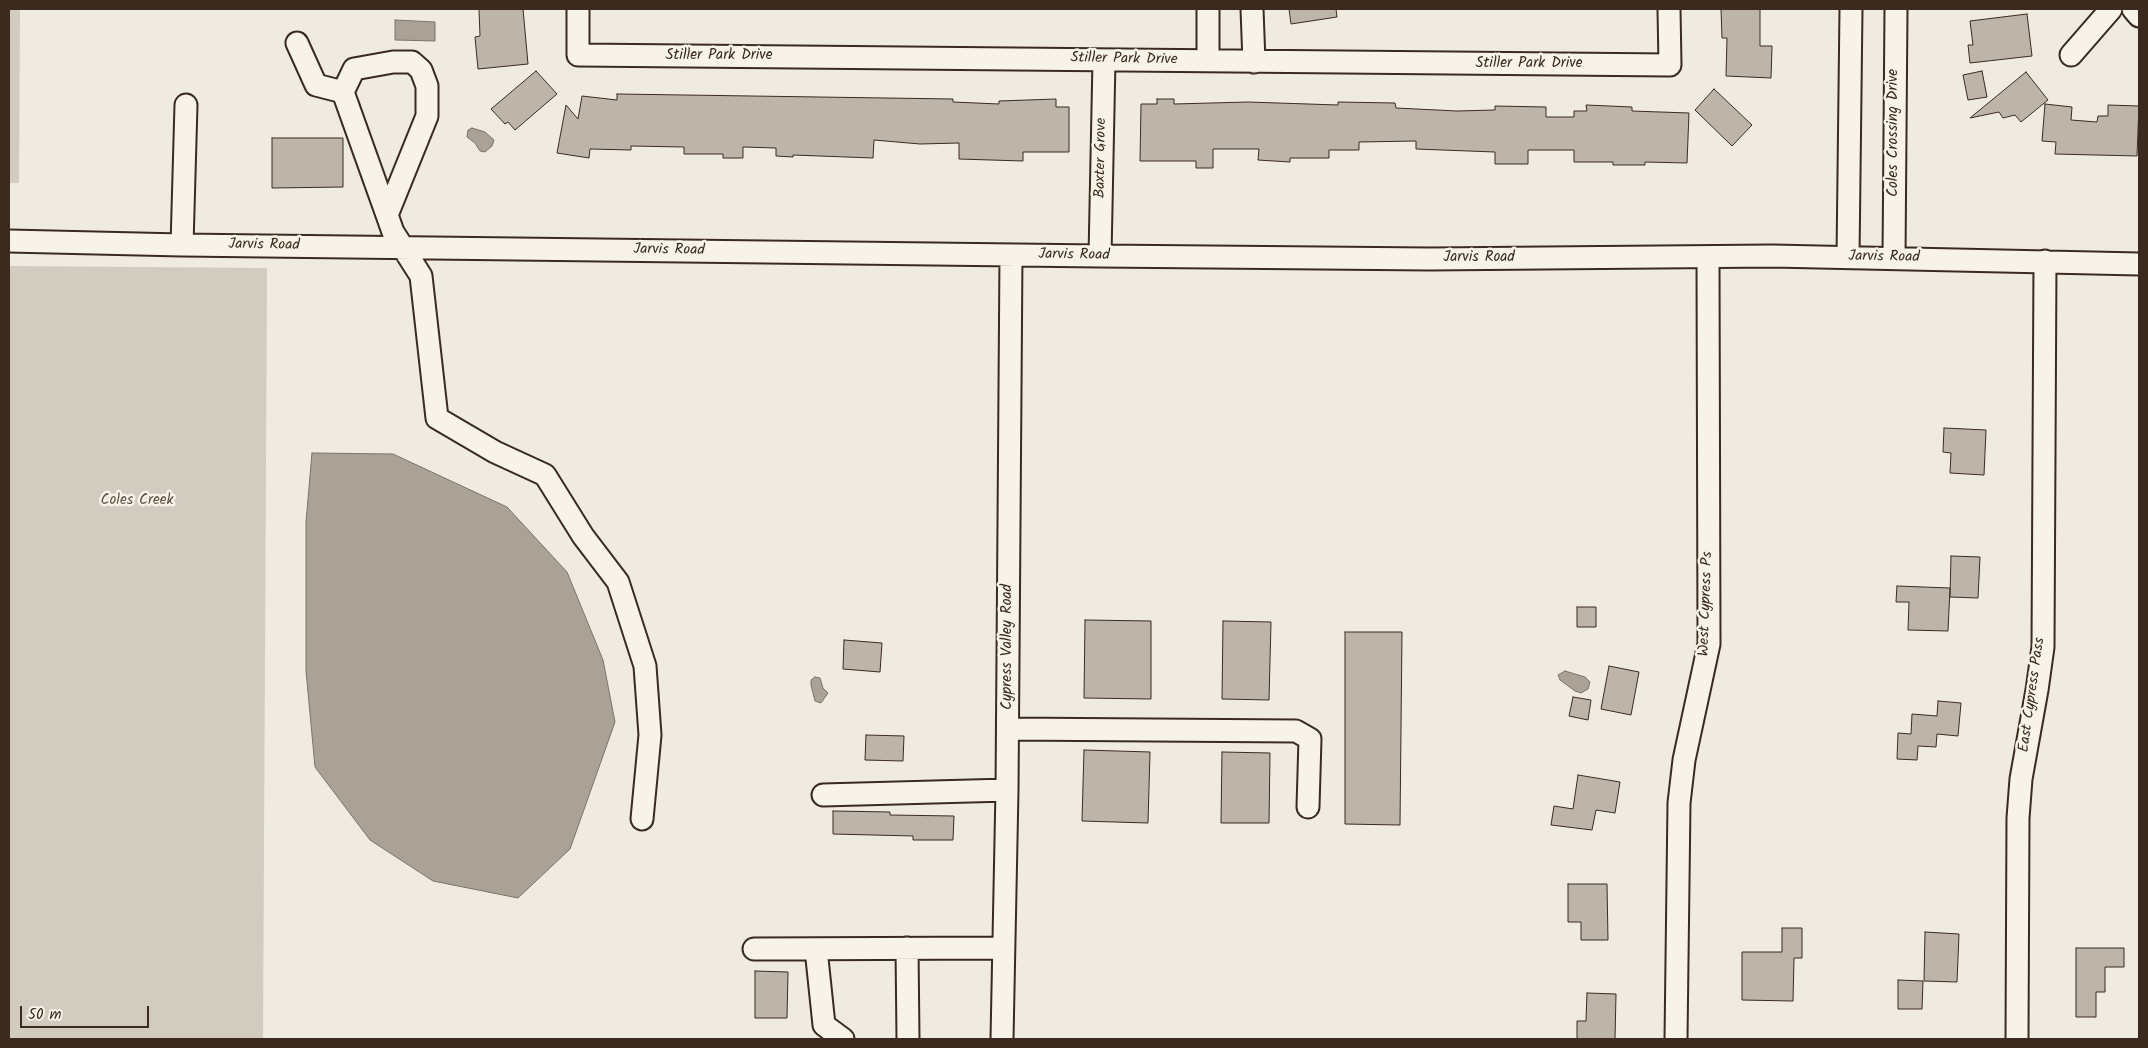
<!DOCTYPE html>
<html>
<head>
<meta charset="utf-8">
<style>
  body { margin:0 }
  #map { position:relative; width:2148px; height:1048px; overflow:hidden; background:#efebe0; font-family:Kalam,sans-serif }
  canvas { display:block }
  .frame { position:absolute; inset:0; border:10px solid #3b2a1e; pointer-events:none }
  .scale { position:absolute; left:20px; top:1006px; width:129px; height:22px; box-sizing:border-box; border:2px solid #3b2a1e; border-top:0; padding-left:6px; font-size:15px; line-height:18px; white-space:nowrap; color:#3b2a1e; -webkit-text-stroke:4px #f7f3e8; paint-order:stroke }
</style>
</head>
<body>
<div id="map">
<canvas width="2148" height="1048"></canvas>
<div class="frame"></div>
<div class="scale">50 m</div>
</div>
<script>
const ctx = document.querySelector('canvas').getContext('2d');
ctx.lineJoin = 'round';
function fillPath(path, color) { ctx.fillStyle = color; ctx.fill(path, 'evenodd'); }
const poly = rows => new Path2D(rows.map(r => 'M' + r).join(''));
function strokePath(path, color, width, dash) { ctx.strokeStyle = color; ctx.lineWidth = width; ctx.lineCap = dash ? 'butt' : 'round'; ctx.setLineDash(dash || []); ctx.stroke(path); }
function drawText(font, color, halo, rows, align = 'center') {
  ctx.font = font + ' Kalam,sans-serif'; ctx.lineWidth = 5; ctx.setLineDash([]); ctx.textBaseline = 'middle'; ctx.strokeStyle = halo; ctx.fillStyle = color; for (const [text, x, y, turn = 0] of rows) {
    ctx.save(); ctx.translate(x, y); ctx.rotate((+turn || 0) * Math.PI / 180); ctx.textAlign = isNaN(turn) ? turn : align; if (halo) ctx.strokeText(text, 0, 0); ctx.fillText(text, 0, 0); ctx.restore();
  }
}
fillPath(poly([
  [9,9,20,9,19,183,9,183],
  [9,266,267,268,263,1039,9,1039]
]), '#d1cbc0');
const water = poly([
  [395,20,435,22,435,41,395,40,395,20],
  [472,128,485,132,494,140,492,146,485,152,480,151,475,143,467,137,468,130,472,128],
  [312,453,393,454,507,507,567,572,603,660,615,722,570,849,518,898,433,881,370,840,315,767,306,671,306,522,312,453],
  [1565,671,1585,677,1590,682,1588,689,1581,693,1575,691,1560,680,1558,675,1565,671],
  [815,677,820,678,823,688,828,693,821,703,815,701,811,685,811,680,815,677]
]);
fillPath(water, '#aaa296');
strokePath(water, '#7e7266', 1);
const building = poly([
  [479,9,523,9,528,64,478,69,475,37,480,36,479,9],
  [1289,9,1336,9,1337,17,1291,24,1289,9],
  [1721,9,1760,9,1760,46,1772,46,1771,78,1726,76,1727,38,1722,38,1721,9],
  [2027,14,2032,56,1970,63,1968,45,1973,45,1970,21,2027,14],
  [536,71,557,94,515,130,508,122,505,124,491,109,536,71],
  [1982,71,1987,97,1968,100,1963,75,1982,71],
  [2026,72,2048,100,2021,122,2015,115,2003,118,1999,112,1970,118,2026,72],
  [1714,89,1752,125,1732,146,1695,110,1714,89],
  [617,94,953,99,953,102,999,104,999,101,1056,99,1056,107,1069,107,1069,152,1023,152,1023,161,959,159,959,143,920,144,874,140,873,158,793,155,793,157,776,156,776,148,743,147,743,158,723,158,723,154,684,154,684,147,631,146,631,150,590,149,589,158,557,153,566,105,578,119,582,96,617,100,617,94],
  [1157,99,1174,99,1174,104,1248,102,1338,105,1338,102,1395,103,1396,108,1457,111,1495,110,1495,106,1546,107,1546,117,1574,117,1574,111,1587,111,1586,105,1632,107,1632,111,1689,113,1687,163,1645,162,1645,165,1613,165,1613,162,1574,162,1574,150,1528,150,1528,164,1495,164,1495,152,1416,149,1416,141,1359,142,1359,150,1329,150,1329,158,1290,158,1290,162,1258,160,1259,149,1213,149,1213,168,1196,168,1196,161,1140,161,1141,104,1157,104,1157,99],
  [2045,104,2072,107,2071,120,2097,122,2098,116,2108,116,2108,105,2139,106,2137,156,2055,154,2056,142,2042,141,2045,104],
  [272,138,343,138,343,187,272,188,272,138],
  [1944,428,1986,430,1984,475,1950,473,1951,453,1943,452,1944,428],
  [1951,556,1980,557,1978,598,1950,597,1951,556],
  [1897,586,1950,588,1948,631,1908,630,1909,602,1896,602,1897,586],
  [1577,607,1596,607,1596,627,1577,627,1577,607],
  [1085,620,1151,621,1151,699,1084,698,1085,620],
  [1223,621,1271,622,1269,700,1222,699,1223,621],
  [1345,632,1402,632,1400,825,1345,824,1345,632],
  [844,640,882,643,880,672,843,669,844,640],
  [1609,666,1639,672,1631,715,1601,709,1609,666],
  [1573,697,1591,700,1588,720,1569,716,1573,697],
  [1938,701,1961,703,1958,736,1937,734,1936,747,1918,746,1917,760,1897,759,1898,733,1911,734,1912,714,1937,716,1938,701],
  [866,735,904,736,903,761,865,760,866,735],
  [1084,750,1150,752,1148,823,1082,821,1084,750],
  [1222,752,1270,753,1269,823,1221,823,1222,752],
  [1578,775,1620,782,1615,813,1596,810,1592,830,1551,825,1554,806,1573,809,1578,775],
  [833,811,890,812,890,815,954,816,953,840,913,840,913,836,833,834,833,811],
  [1568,884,1607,884,1608,940,1581,940,1581,922,1568,922,1568,884],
  [1782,928,1802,928,1802,958,1794,958,1793,1001,1742,1000,1742,952,1782,952,1782,928],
  [1925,932,1959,934,1957,982,1924,981,1925,932],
  [2076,948,2124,948,2124,967,2105,967,2105,992,2096,992,2096,1017,2076,1017,2076,948],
  [755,971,788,972,787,1018,755,1018,755,971],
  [1898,980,1923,981,1922,1009,1898,1009,1898,980],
  [1587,993,1616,994,1615,1039,1577,1039,1577,1021,1586,1021,1587,993]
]);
fillPath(building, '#bdb5aa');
strokePath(building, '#3b2a1e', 1);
const minor = poly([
  [578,9,578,55,1670,65,1669,9],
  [1252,9,1254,62],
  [2133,9,2139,16],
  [297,43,316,85,343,92],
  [2071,55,2111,9],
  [1208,60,1208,9],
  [387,215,427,116,427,86,421,70,412,62,393,62,354,69,343,92,387,215,393,232,421,276,437,418,495,452,545,475,583,536,618,582,645,666,650,735,642,819],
  [9,241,182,245,1100,256,1430,259,1773,256,2139,264],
  [182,245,186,105],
  [1100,256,1104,60],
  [1848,257,1851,9],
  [1894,258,1896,9],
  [1008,729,1296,731,1310,739,1308,807],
  [823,795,1007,790],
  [907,948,908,1039],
  [754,949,1003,948],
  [816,949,824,1025,843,1039],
  [1002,1039,1007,790,1011,255],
  [1676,1039,1679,803,1684,760,1709,644,1708,257],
  [2017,1039,2018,818,2021,779,2037,690,2043,647,2045,261]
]);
strokePath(minor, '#3b2a1e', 25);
strokePath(minor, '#f7f3e8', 21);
drawText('15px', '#3b2a1e', '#f7f3e8', [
  ["Stiller Park Drive",719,56],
  ["Stiller Park Drive",1124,60,1],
  ["Stiller Park Drive",1529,64],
  ["Coles Crossing Drive",1894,133,-90],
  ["Baxter Grove",1102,158,-89],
  ["Jarvis Road",264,246,1],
  ["Jarvis Road",669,251,1],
  ["Jarvis Road",1074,256,1],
  ["Jarvis Road",1479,258],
  ["Jarvis Road",1884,258,1],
  ["West Cypress Ps",1707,604,-88],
  ["Cypress Valley Road",1008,647,-90],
  ["East Cypress Pass",2033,695,-82]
]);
drawText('15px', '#605246', '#f7f3e8', [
  ["Coles Creek",137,501]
]);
</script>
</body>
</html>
